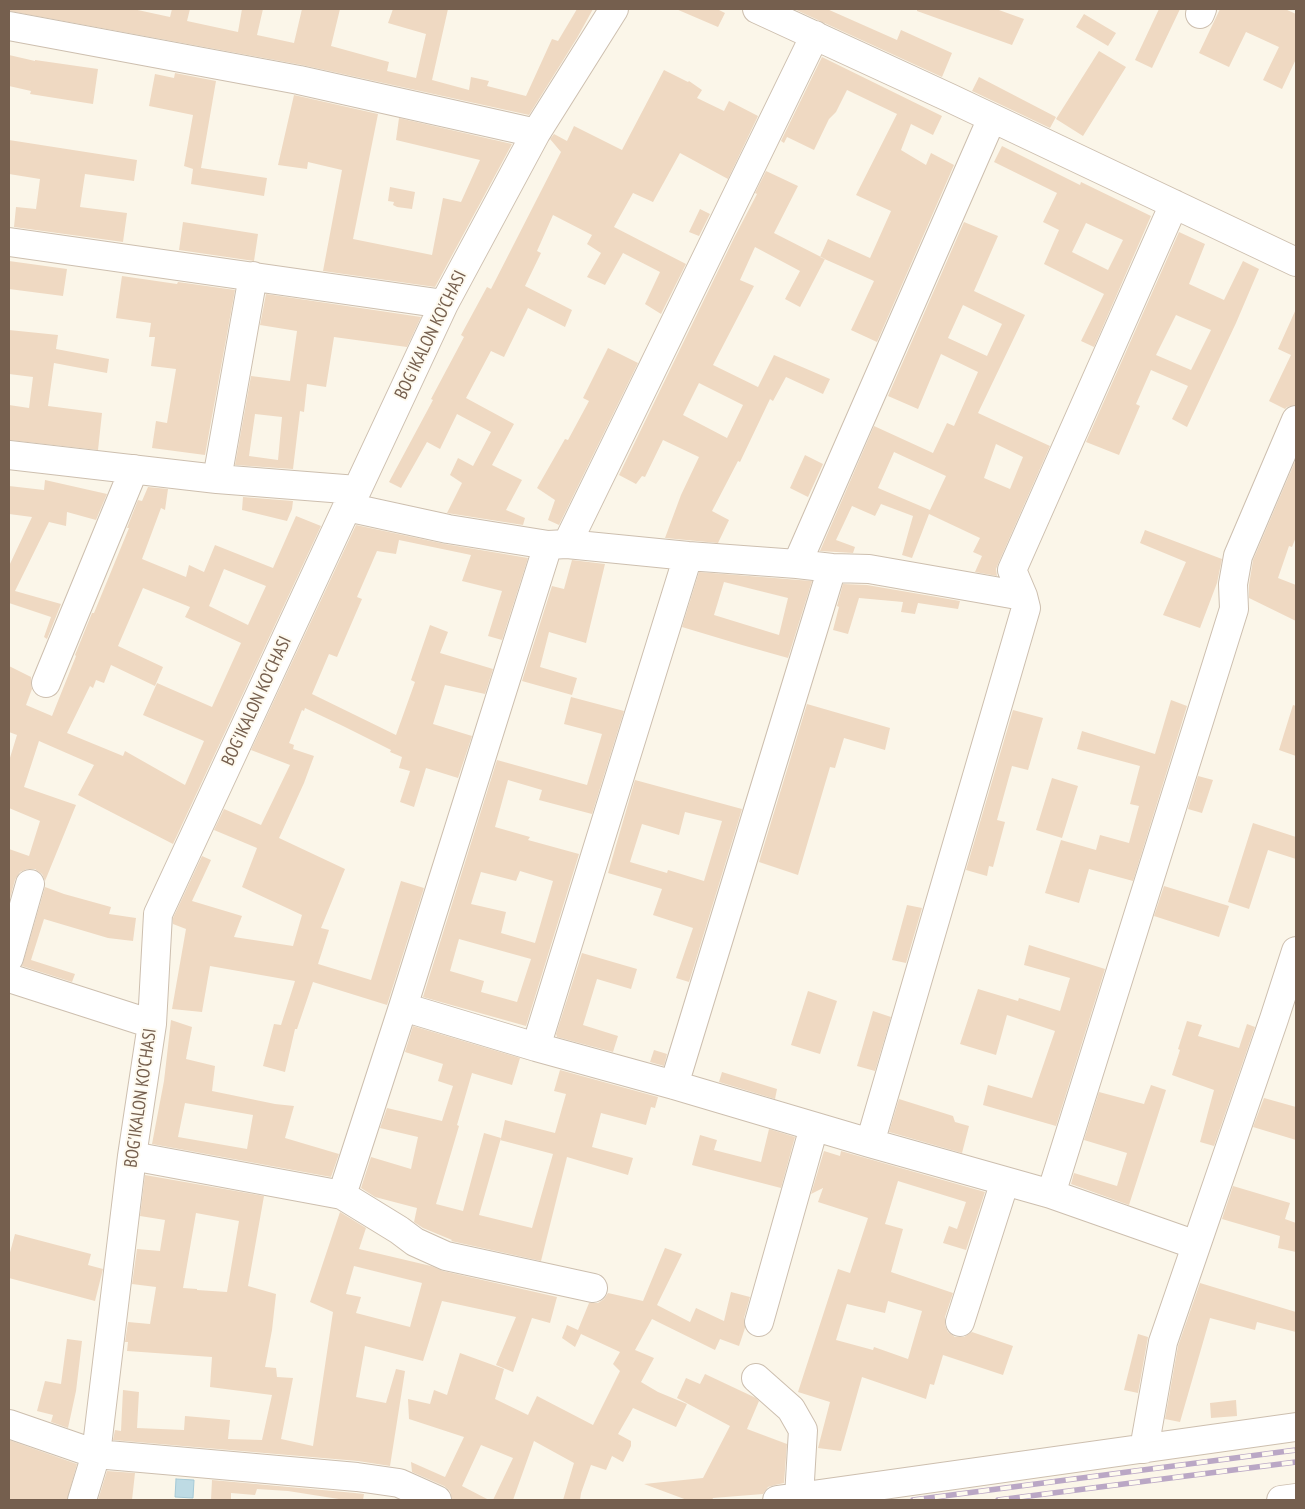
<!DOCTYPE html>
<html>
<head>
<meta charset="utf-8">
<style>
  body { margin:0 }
  #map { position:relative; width:1305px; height:1509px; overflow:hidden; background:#fbf6e9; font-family:"PT Sans Narrow",sans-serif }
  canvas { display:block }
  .frame { position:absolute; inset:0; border:10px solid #755f4e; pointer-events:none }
</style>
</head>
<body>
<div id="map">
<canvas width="1305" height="1509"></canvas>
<div class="frame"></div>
</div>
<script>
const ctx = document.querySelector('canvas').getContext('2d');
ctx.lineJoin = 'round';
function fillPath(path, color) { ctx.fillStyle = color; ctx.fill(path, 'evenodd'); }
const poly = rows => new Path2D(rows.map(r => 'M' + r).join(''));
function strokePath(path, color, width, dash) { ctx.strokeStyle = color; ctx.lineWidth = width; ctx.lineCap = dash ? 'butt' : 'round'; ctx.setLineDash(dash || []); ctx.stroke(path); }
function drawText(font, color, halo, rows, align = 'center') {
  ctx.font = font + ' "PT Sans Narrow",sans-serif'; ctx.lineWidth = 4; ctx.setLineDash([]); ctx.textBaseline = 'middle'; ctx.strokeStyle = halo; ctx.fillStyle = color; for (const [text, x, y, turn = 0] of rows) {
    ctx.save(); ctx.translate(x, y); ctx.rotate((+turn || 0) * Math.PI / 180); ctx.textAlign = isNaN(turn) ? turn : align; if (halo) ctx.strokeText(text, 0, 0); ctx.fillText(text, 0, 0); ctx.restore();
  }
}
const water = poly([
  [176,1479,194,1480,193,1498,175,1497,176,1479]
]);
fillPath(water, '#bedbe4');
strokePath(water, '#a5c9d6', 1);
fillPath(poly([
  [9,9,133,9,170,17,172,9,190,9,187,21,238,32,242,9,263,9,257,35,294,43,302,9,340,9,331,46,389,62,387,71,416,78,426,34,388,23,393,9,448,9,432,80,469,90,471,77,489,81,487,86,526,96,552,39,558,41,577,9,593,9,577,38,529,115,302,65,9,11],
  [676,9,717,9,725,13,718,27],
  [794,9,827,9,897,40,901,30,952,53,942,77],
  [917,9,996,9,1024,19,1012,45,917,11],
  [1159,9,1180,9,1152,68,1135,60],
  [1220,9,1285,9,1296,14,1296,59,1282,89,1263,80,1279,47,1246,32,1229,67,1199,53],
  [1084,14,1116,33,1108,46,1076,27],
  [1099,51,1126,67,1083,136,1056,119],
  [9,55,35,61,35,60,98,69,93,104,30,94,31,91,9,86],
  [822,57,942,116,933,135,911,124,901,150,926,165,931,153,954,165,877,342,851,330,874,281,820,257,828,239,870,258,891,211,856,195,897,114,847,90,836,112,829,119,814,150,787,137,784,143,781,141],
  [664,70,688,82,689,81,702,90,697,98,724,111,729,101,758,116,728,179,680,153,653,202,633,193,614,227,686,264,661,314,645,304,660,272,623,253,605,285,587,277,601,253,587,244,592,235,553,215,537,251,541,253,525,286,572,310,565,327,528,308,504,357,491,351,466,398,514,424,492,465,522,480,506,510,525,518,523,525,447,513,462,483,450,475,458,458,473,466,491,432,457,414,440,449,427,442,401,488,389,482,433,400,431,399,464,337,461,335,487,287,491,289,561,152,550,139,554,134,567,141,574,126,622,150],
  [175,73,216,81,201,168,267,178,264,196,191,184,193,169,184,166,193,115,149,106,155,74,174,78],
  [979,77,1056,117,1050,128,972,91],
  [294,95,378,114,353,239,432,255,443,198,461,202,480,160,396,140,399,118,512,144,435,287,323,271,342,170,308,162,307,169,278,165],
  [9,140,137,160,134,181,85,174,80,207,127,213,123,242,14,227,16,207,36,209,40,179,9,174],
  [1002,146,1080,185,1081,182,1151,216,1094,347,1081,341,1104,294,1044,264,1059,230,1043,222,1057,193,994,162],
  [1086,223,1123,240,1108,270,1072,252],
  [766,171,798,186,774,233,825,259,800,307,785,299,800,271,755,247,740,280,754,286,713,365,758,387,774,355,830,379,823,394,786,377,773,401,770,399,740,462,738,461,712,511,729,520,718,543,665,538,681,495,699,457,663,440,645,477,642,476,636,484,619,475,734,238,757,194,755,193],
  [699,383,743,405,727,438,683,415],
  [390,187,415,192,412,209,397,207,393,205,394,202,388,201],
  [700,209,710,214,699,236,689,232],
  [183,222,258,234,254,261,179,250],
  [964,222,998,236,974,291,1025,315,978,413,1050,446,998,564,996,569,997,576,975,572,982,556,973,552,980,538,929,514,912,558,902,555,913,516,881,504,875,516,852,506,836,540,855,547,853,553,820,551,874,426,933,453,947,423,954,426,978,372,941,354,918,409,888,396],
  [963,305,1002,324,987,356,948,338],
  [996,444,1023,457,1010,489,984,478],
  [894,452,946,476,930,510,878,488],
  [1179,232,1205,244,1189,284,1224,300,1243,261,1259,269,1236,323,1187,427,1172,419,1188,386,1151,370,1136,404,1140,406,1119,455,1086,442],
  [1176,315,1211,330,1191,370,1156,355],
  [9,261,67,269,63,296,9,289],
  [122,276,177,284,178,282,235,290,205,455,152,448,156,421,167,423,176,369,151,366,155,337,149,337,151,323,116,318],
  [266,294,421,317,407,347,334,337,326,387,307,384,304,412,300,411,293,469,235,465,251,376,290,381,297,331,260,325],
  [255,414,282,417,278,460,249,456],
  [1296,309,1296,405,1287,407,1285,409,1269,401,1291,355,1278,349],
  [9,330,58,335,56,349,109,359,107,373,54,363,48,406,102,413,98,450,9,440,9,405,29,408,33,377,9,374],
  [608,348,638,363,559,525,548,520,555,500,537,488,565,439,568,440,589,401,583,398],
  [805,455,823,464,808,497,790,488],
  [1296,459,1296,537,1292,547,1289,546,1278,578,1296,585,1296,621,1249,598,1249,585,1253,560],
  [45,480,107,494,96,520,67,512,66,526,49,522,15,591,61,604,47,639,44,637,51,617,9,603,9,605,9,566,32,517,9,514,9,486,44,490],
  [148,487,168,489,165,510,161,508,142,559,186,577,189,565,204,572,215,545,273,568,296,516,321,526,173,844,78,795,94,765,39,741,24,787,76,805,45,881,42,874,35,869,27,869,20,872,15,880,9,902,9,849,29,856,40,821,9,808,9,761,17,735,9,732,9,666,31,677,31,685,32,689,26,705,52,716,76,656,75,655,92,613,94,613,129,528,127,528,138,500,142,501],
  [224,569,266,586,248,625,209,606],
  [143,588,190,607,185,617,241,643,212,707,157,683,143,715,204,741,185,785,125,751,123,756,67,733,90,686,93,688,96,680,104,683,111,665,155,686,163,667,118,646],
  [243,497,293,501,292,509,287,521,242,510],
  [356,525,445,544,528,558,502,640,488,636,502,591,462,581,471,555,399,540,396,554,377,551,357,597,362,599,337,657,329,654,312,694,396,735,415,682,411,680,430,625,448,632,440,653,493,669,485,694,445,685,433,724,472,736,458,778,426,768,414,807,400,802,410,771,399,768,402,757,390,752,391,750,343,726,305,708,304,711,302,710,289,743,294,745,293,749,314,756,304,783,279,838,345,869,321,928,329,930,318,964,371,980,401,881,424,888,387,1005,313,982,297,1029,295,1029,285,1072,263,1066,274,1024,281,1025,295,981,210,966,202,1012,172,1009,186,929,173,924,173,918,202,856,211,860,192,901,242,916,234,937,293,946,302,915,242,887,257,848,214,830,224,809,261,825,290,765,251,750],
  [1145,530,1222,559,1217,583,1200,628,1163,615,1186,562,1140,543],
  [572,560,605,564,586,643,549,632,540,667,577,678,572,695,522,681,552,586,564,589],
  [699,572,812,581,788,658,742,645,682,627],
  [724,582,788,598,779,635,714,615],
  [843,584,867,585,960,601,958,609,918,603,915,614,901,612,903,602,859,598,848,634,833,630,839,607,837,606],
  [571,697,624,711,592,814,539,800,542,790,508,780,495,827,530,837,528,840,579,854,526,1026,423,997,497,760,587,785,602,734,564,724],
  [520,871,553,881,535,943,501,933,506,912,471,904,481,872,516,881],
  [459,939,531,959,517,1002,481,992,484,981,450,971],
  [1171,700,1187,706,1133,881,1089,869,1079,903,1045,893,1061,840,1096,850,1100,835,1129,843,1139,806,1130,804,1140,766,1077,749,1082,731,1155,754],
  [807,704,890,728,885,750,844,738,835,768,830,767,798,875,759,862],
  [1293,705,1296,706,1296,756,1279,750],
  [1013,710,1043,718,1028,770,1012,766,997,820,1005,822,993,867,989,866,987,876,966,870],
  [1198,776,1213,780,1202,813,1188,809],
  [1052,778,1078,786,1062,838,1036,830],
  [635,780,742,809,689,982,676,978,693,928,653,915,662,889,608,873],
  [685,812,722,821,704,881,668,870,667,873,630,862,642,824,679,835],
  [1253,823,1296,837,1296,859,1268,850,1249,909,1228,902],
  [1164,886,1229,906,1219,937,1154,916],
  [45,887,64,894,111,907,109,914,136,918,133,941,108,938,44,919,31,960,75,974,72,982,22,966],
  [907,905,922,908,906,963,892,960],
  [1029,945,1105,969,1056,1126,983,1105,988,1085,1032,1098,1055,1031,1007,1015,996,1055,960,1044,978,989,1018,1001,1019,998,1060,1011,1070,978,1024,965],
  [582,953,637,969,631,989,597,979,583,1025,618,1036,613,1052,557,1037,556,1034],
  [808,991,837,1001,820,1054,791,1045],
  [873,1011,891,1017,875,1071,857,1066],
  [171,1020,192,1027,186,1059,215,1066,212,1091,275,1104,294,1106,285,1138,339,1154,331,1177,152,1144,164,1081],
  [185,1103,253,1115,247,1149,178,1137],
  [1187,1021,1202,1025,1198,1036,1239,1048,1247,1024,1255,1027,1214,1146,1200,1142,1214,1090,1172,1075,1180,1050,1178,1049],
  [413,1026,520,1058,512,1085,472,1073,457,1125,459,1126,436,1204,463,1211,484,1133,501,1138,505,1120,555,1133,566,1094,554,1091,560,1070,658,1097,655,1108,651,1107,646,1125,601,1113,592,1147,633,1158,628,1175,567,1157,541,1261,451,1241,452,1240,423,1228,414,1222,417,1208,375,1197,361,1188,371,1157,411,1169,418,1137,380,1128,387,1108,442,1121,453,1086,438,1081,443,1064,405,1052],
  [501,1138,500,1140,553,1154,532,1228,479,1215],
  [654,1050,667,1054,664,1066,650,1062],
  [722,1072,777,1089,775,1099,719,1082],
  [1151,1085,1166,1090,1129,1205,1071,1184,1074,1173,1117,1186,1127,1153,1084,1140,1099,1092,1144,1104],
  [1264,1098,1296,1107,1296,1140,1253,1127],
  [899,1099,953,1116,955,1122,969,1126,962,1153,889,1132],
  [769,1129,795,1137,781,1188,692,1165,700,1135,717,1140,714,1150,761,1162],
  [824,1151,840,1156,841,1151,985,1192,966,1250,943,1243,949,1226,957,1229,966,1202,898,1181,885,1224,903,1229,891,1272,953,1293,945,1317,945,1325,948,1332,955,1337,964,1337,972,1332,1013,1346,1003,1375,943,1355,934,1385,930,1384,926,1399,862,1377,841,1451,818,1448,830,1402,798,1392,838,1269,850,1273,868,1218,818,1202,823,1188,811,1194],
  [888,1301,922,1311,908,1359,874,1347,873,1350,836,1340,847,1304,885,1313],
  [145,1175,264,1196,248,1286,276,1294,272,1330,265,1367,276,1368,277,1377,293,1378,281,1439,313,1446,333,1312,310,1302,340,1212,366,1228,359,1249,431,1266,443,1271,557,1297,550,1323,532,1318,513,1372,496,1365,516,1317,442,1301,423,1361,365,1346,356,1397,386,1403,396,1369,405,1371,390,1466,358,1461,113,1440,115,1430,121,1431,123,1390,139,1392,137,1428,184,1430,185,1416,230,1420,228,1439,262,1440,272,1395,210,1387,212,1357,127,1351,128,1342,125,1342,128,1322,150,1324,156,1287,132,1284,137,1249,160,1251,165,1220,140,1216],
  [196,1213,239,1221,227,1292,197,1290,197,1289,183,1288],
  [354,1266,422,1283,410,1327,356,1313,361,1297,346,1294],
  [1233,1186,1290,1203,1285,1219,1296,1223,1296,1252,1278,1248,1280,1236,1222,1219],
  [15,1234,91,1254,88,1265,103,1269,95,1301,9,1278,9,1256],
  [665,1248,682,1254,657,1305,690,1322,696,1308,724,1321,731,1292,750,1297,744,1318,745,1328,739,1346,720,1339,715,1350,652,1319,635,1350,654,1358,641,1382,658,1392,687,1404,676,1427,633,1408,618,1434,631,1441,631,1446,623,1462,612,1456,606,1470,591,1465,581,1493,580,1500,563,1500,574,1463,534,1441,513,1500,493,1500,513,1458,481,1445,462,1486,489,1500,452,1500,450,1491,444,1486,412,1472,411,1462,445,1477,464,1437,409,1419,408,1399,430,1404,434,1390,447,1395,460,1353,504,1369,495,1399,528,1415,537,1396,593,1425,620,1371,613,1364,620,1352,581,1334,575,1347,562,1338,567,1325,578,1330,589,1303,598,1303,604,1299,608,1293,643,1301],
  [1200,1283,1296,1312,1296,1332,1257,1322,1255,1330,1210,1318,1180,1422,1165,1419,1178,1346],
  [1138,1334,1148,1337,1138,1393,1124,1390],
  [67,1339,82,1341,76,1391,68,1428,51,1422,53,1415,37,1411,45,1381,61,1384],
  [705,1374,756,1398,759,1401,747,1429,787,1444,784,1483,775,1485,768,1487,763,1494,713,1498,712,1500,687,1500,644,1484,703,1478,730,1426,677,1398,686,1378,700,1384],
  [1236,1400,1237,1416,1211,1418,1210,1403],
  [9,1440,77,1464,67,1500,9,1500],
  [107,1471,135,1473,132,1500,98,1500],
  [212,1480,355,1493,364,1494,363,1500,345,1500,288,1491,257,1489,255,1495,231,1493,231,1500,211,1500]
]), '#efd9c2');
const minor = poly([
  [757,9,950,98,1296,262],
  [1200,14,1202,9],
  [9,26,299,80,536,133],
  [9,242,444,304],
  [9,455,217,479,357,490],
  [217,479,253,276],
  [347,507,448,529,548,545,567,544,688,556,797,564,832,568,869,569,1023,596],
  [567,544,815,35],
  [797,564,992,118],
  [46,683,134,469],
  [9,958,30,884],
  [9,978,152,1024],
  [403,1007,536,1047,674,1085,870,1143,1051,1194,1196,1245],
  [536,1047,688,556],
  [674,1085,832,568],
  [870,1143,1026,608,1023,596,1012,570,1174,204],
  [132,1156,342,1195,399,1230,415,1242,446,1256,593,1288],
  [1051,1194,1234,609,1233,584,1238,556,1296,420],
  [342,1195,403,1007,548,545],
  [759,1322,814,1127],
  [960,1322,1005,1181],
  [756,1378,791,1409,803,1430,799,1497],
  [9,1424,96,1454,357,1477,399,1483,437,1500],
  [1144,1449,1163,1342,1274,1019,1296,951],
  [82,1500,96,1454,132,1156,152,1024,158,914,347,507,357,490,444,304,536,133,614,9],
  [777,1500,1296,1427],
  [1281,1500,1296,1498]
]);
strokePath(minor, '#cdbfaf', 30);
strokePath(minor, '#fff', 28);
const rail = poly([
  [913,1500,1296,1450],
  [998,1500,1296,1462]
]);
strokePath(rail, '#baa7c5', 5.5);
strokePath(rail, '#fefaef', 4, [11]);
drawText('18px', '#755f4e', '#fefaef', [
  ["BOG'IKALON KO'CHASI",431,335,-64],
  ["BOG'IKALON KO'CHASI",257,701,-65],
  ["BOG'IKALON KO'CHASI",141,1098,-82]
]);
</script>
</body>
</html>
